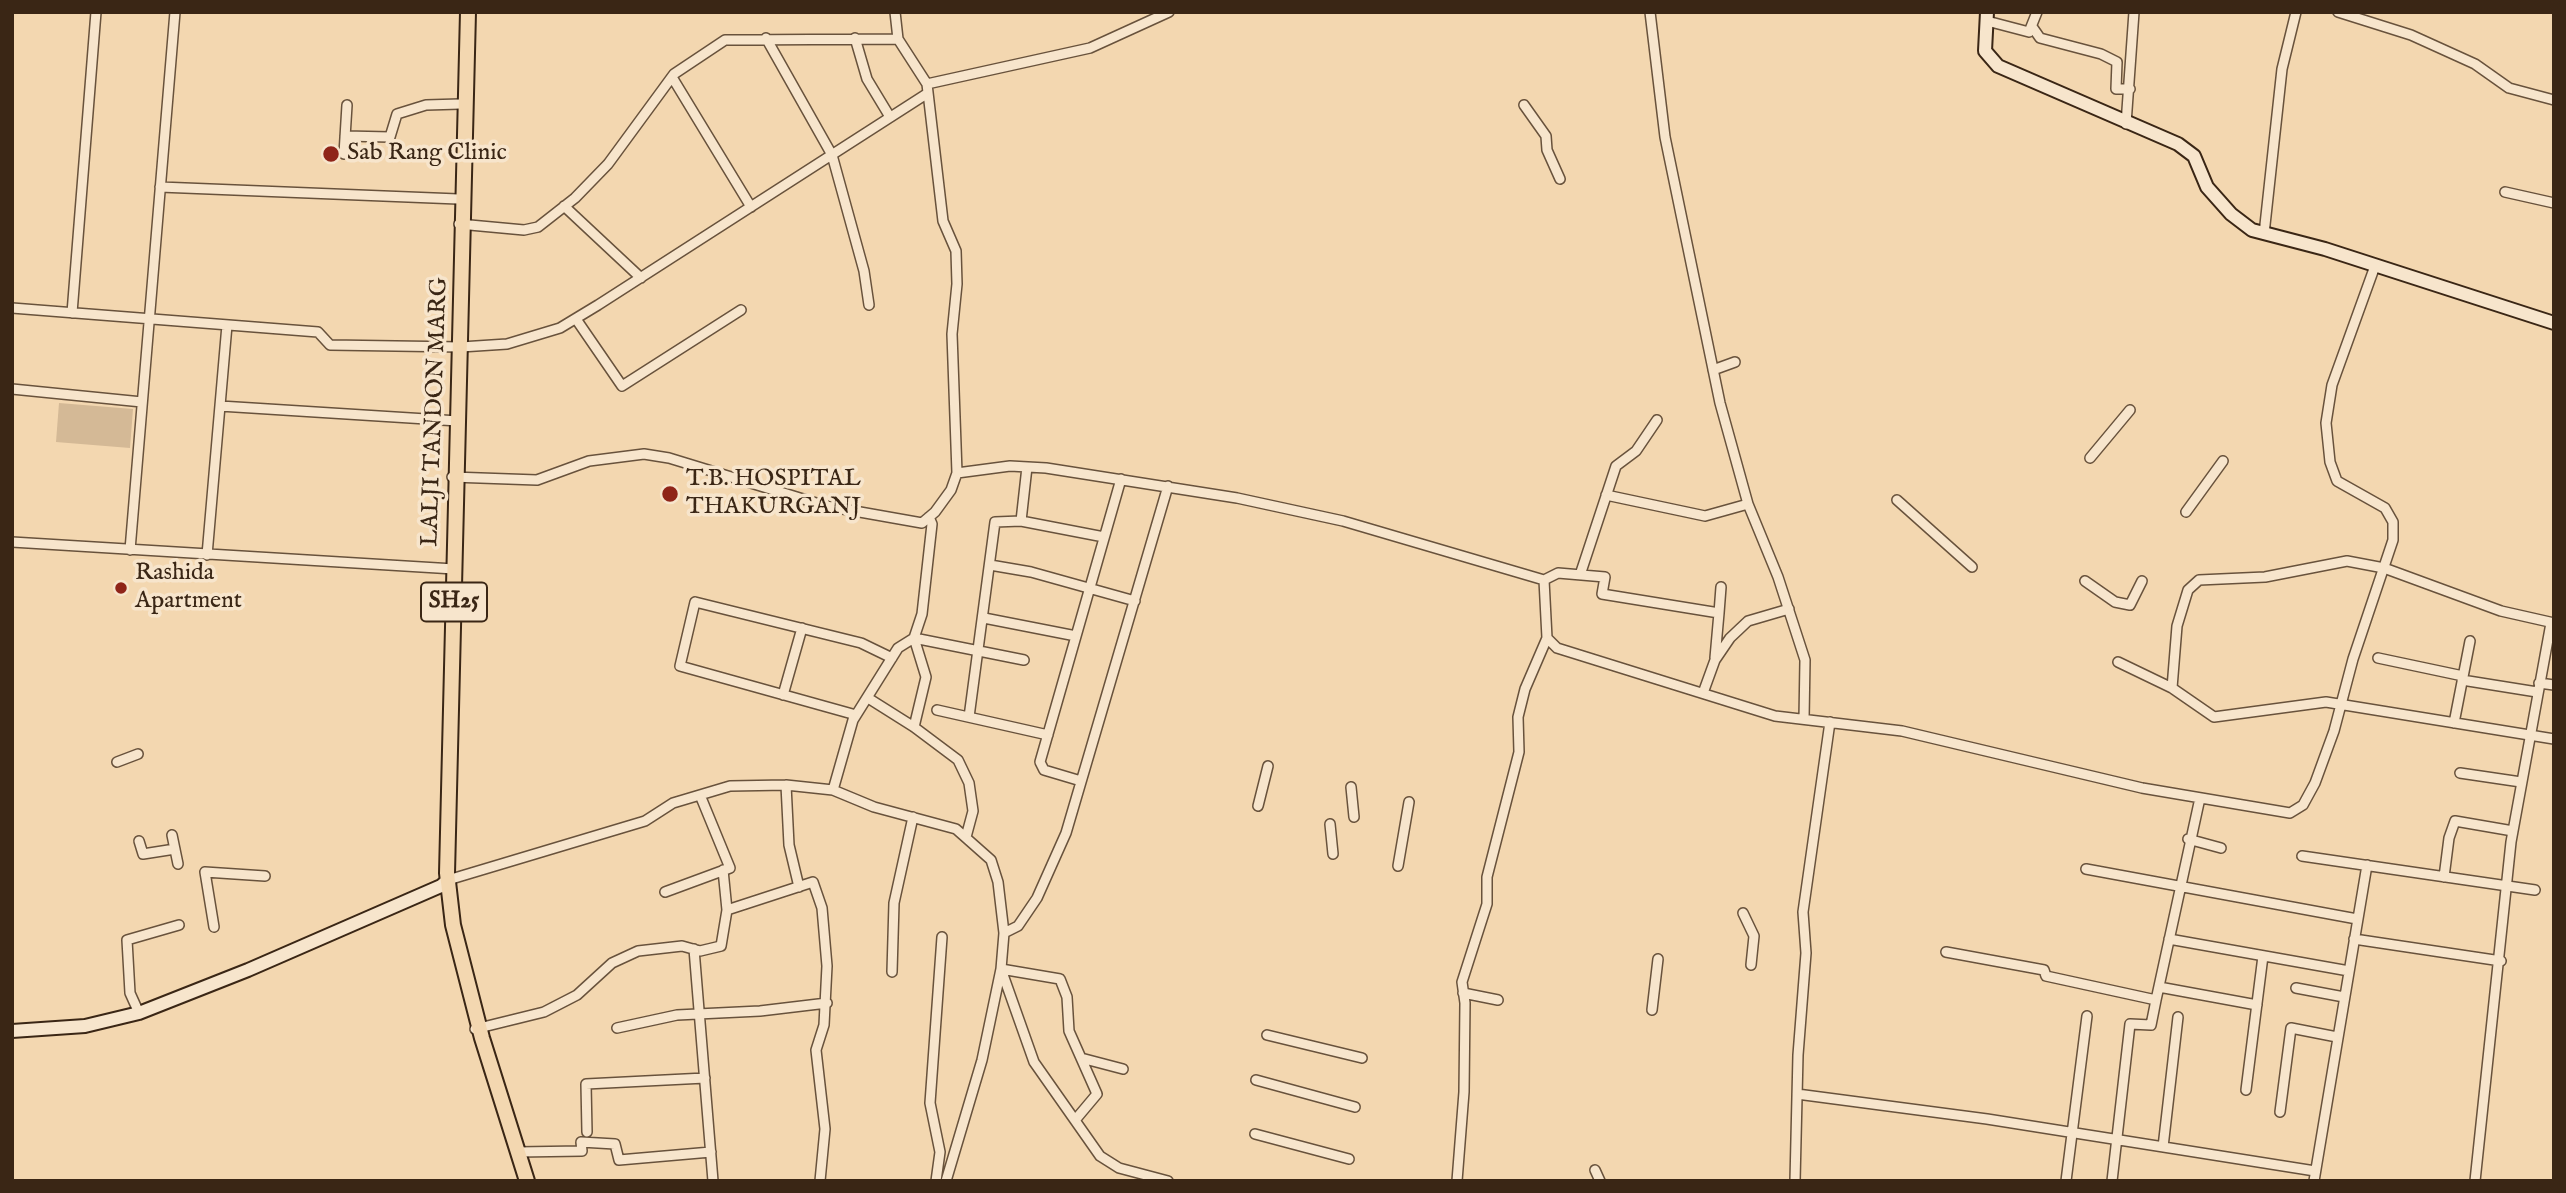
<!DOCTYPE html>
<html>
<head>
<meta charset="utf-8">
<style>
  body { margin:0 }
  #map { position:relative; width:2566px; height:1193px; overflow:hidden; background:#f3d7b0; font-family:"IM FELL English",serif }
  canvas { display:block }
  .frame { position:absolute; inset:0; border:14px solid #3a2615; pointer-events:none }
</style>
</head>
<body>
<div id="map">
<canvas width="2566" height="1193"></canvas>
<div class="frame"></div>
</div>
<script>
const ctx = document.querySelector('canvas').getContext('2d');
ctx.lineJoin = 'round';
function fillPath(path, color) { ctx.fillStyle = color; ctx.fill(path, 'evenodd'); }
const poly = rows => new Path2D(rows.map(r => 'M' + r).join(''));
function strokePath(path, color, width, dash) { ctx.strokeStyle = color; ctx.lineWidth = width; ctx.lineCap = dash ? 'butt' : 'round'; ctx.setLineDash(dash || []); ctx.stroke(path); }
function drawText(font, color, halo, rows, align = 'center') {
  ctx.font = font + ' "IM FELL English",serif'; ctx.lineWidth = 7; ctx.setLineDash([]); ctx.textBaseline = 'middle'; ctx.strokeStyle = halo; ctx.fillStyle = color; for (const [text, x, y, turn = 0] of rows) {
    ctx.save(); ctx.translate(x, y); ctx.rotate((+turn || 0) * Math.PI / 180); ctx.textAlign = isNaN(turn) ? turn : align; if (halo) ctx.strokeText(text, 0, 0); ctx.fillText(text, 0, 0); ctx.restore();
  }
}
fillPath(poly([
  [59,403,133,409,130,448,56,442]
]), '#d4b996');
const street = poly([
  [895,12,898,39],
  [1650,12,1665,137,1720,403,1748,504,1778,577,1805,660,1804,719],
  [2338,12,2411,35,2475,64,2509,88,2554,100],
  [1987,21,2029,32,2037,12],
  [2033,28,2040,38,2101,54,2117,62,2116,89,2130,89],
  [766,38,832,155,864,271,869,305],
  [855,38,867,79,890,117],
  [672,77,751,207],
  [927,84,1090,48,1169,12],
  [1524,105,1546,136,1547,150,1560,179],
  [2126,124,2134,12],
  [345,136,390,137,397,114,426,105,460,104],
  [344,154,347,105],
  [160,187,458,199],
  [2505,192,2554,203],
  [564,206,641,278],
  [2264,234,2282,69,2296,12],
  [12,308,318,332,330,345,461,347,507,344,560,328,598,305,928,93],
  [72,313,96,12],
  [576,319,622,386,741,310],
  [1713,370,1735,362],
  [12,389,142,402],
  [220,406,458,421],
  [2090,458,2130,410],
  [957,473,1010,466,1046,468,1237,498,1343,521,1544,580,1547,638,1557,648,1775,716,1902,731,2142,788,2290,813,2303,805,2315,783,2334,731,2353,659,2393,540,2393,522,2385,508,2337,481,2330,462,2326,423,2332,385,2375,266],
  [452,477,537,480,589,461,644,454,669,458,826,506,922,523,935,512,951,490,957,473,952,334,957,284,956,251,943,221,927,84,898,39,725,40,674,74,608,164,575,198,538,227,524,230,459,224],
  [1606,495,1705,516,1748,504],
  [1897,500,1972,567],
  [2186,512,2223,461],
  [1021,521,1104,537],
  [12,542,454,569],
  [130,550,175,12],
  [207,555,227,325],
  [990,565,1031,572,1135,601],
  [1580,575,1616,466,1636,451,1657,420],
  [1544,580,1558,573,1605,577,1602,594,1719,613,1721,587],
  [2085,581,2115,602,2130,605,2142,581],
  [984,618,1076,636],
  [914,638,1024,660],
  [914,638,926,677,914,727],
  [1715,658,1719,613],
  [2378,658,2463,676],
  [2118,662,2172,688,2214,717,2326,702,2554,739],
  [2462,680,2537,692],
  [2539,683,2554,685],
  [2172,688,2177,626,2188,590,2199,580,2265,577,2347,561,2384,568,2501,611,2554,623],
  [1703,693,1715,660,1730,638,1748,621,1789,609],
  [783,695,802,628],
  [868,698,914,727,958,760,969,783,973,811,966,837],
  [937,710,1048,735],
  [856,715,680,666,695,602,861,643,892,658],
  [969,717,995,522,1021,521,1027,467],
  [2454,723,2470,641],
  [117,762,138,754],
  [2460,773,2521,782],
  [1081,781,1044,770,1040,762,1121,479],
  [786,785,789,845,799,887],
  [1351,787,1354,817],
  [833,790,853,720,898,648,914,638,922,614,932,524,929,517],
  [1258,806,1268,766],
  [1330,824,1333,854],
  [172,835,178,864],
  [2188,839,2221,848],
  [139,841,143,854,175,849],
  [2302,856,2535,890],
  [1398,866,1409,802],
  [2086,869,2357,919],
  [2444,877,2449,838,2455,821,2513,831],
  [448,880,645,821,673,803,730,786,786,785,833,790,874,807,956,829,991,860,998,882,1004,933,1001,969,982,1060,946,1181],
  [665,892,730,868,700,795],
  [727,910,813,882,822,908,827,966,824,1025,816,1050,825,1129,820,1181],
  [1743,913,1754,936,1751,965],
  [214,927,205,872,265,876],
  [1004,933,1018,926,1037,898,1066,833,1168,486],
  [2169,939,2349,971],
  [2354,939,2501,961],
  [694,949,713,1181],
  [1946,952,2044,970,2046,976,2156,1000,2200,798],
  [892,972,894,903,913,817],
  [2159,987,2257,1005],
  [2296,988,2344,997],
  [1463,993,1498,1000],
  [1652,1010,1658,959],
  [139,1013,130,993,127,940,179,925],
  [617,1028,677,1015,760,1011,827,1003],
  [475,1029,544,1012,577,995,612,963,638,951,682,946,700,951,721,946,727,910,723,870],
  [1267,1035,1362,1058],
  [1081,1058,1123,1069],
  [1256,1080,1355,1107],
  [2246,1090,2263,956],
  [1797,1094,1987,1119,2315,1171],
  [2280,1112,2291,1028,2337,1037],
  [1076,1119,1097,1094,1069,1031,1067,997,1060,979,1001,969,1034,1062,1100,1156,1119,1168,1168,1181],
  [587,1132,586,1084,705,1078],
  [1255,1134,1349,1159],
  [2163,1147,2178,1017],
  [518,1152,582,1151,581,1142,615,1144,619,1160,711,1152],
  [1595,1170,1600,1181],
  [936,1181,940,1152,930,1103,942,937],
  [1457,1181,1464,1092,1465,1003,1462,982,1487,904,1487,877,1519,752,1518,717,1525,689,1547,638],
  [1795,1181,1798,1055,1806,953,1803,912,1830,722],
  [2066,1181,2087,1016],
  [2112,1181,2130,1024,2151,1025,2156,1000],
  [2314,1181,2367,865],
  [2475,1181,2511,842,2551,623]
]);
const secondary = poly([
  [1987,12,1985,51,1998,66,2178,144,2194,156,2207,187,2231,214,2252,230,2325,249,2554,323],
  [12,1031,85,1026,139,1013,248,970,441,886,448,880]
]);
const primary = poly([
  [468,12,447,873,453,925,482,1038,527,1181]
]);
strokePath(street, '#68523c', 12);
strokePath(secondary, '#3a2615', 16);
strokePath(primary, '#3a2615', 18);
strokePath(street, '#f7e5cc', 9);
strokePath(secondary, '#f7e5cc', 12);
strokePath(primary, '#f3d7b0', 14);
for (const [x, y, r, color] of [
  [331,154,9,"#8f2418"],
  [670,494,9,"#8f2418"],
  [121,588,7,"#8f2418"]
]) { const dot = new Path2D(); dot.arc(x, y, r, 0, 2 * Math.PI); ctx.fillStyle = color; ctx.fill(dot); strokePath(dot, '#f7e5cc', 2.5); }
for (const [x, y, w] of [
  [454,602,66]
]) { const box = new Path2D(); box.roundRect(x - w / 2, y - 19.5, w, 39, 5); ctx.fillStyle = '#f7e5cc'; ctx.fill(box); strokePath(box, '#3a2615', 2); }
drawText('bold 23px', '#3a2615', null, [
  ["SH25",454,602]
]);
drawText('24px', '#3a2615', '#f7e5cc', [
  ["Sab Rang Clinic",347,154],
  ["T.B. HOSPITAL",686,480],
  ["THAKURGANJ",686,508],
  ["Rashida",135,574],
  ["Apartment",135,602]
], 'left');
drawText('24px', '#3a2615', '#f7e5cc', [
  ["LALJI TANDON MARG",436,412,-88]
]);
</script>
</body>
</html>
